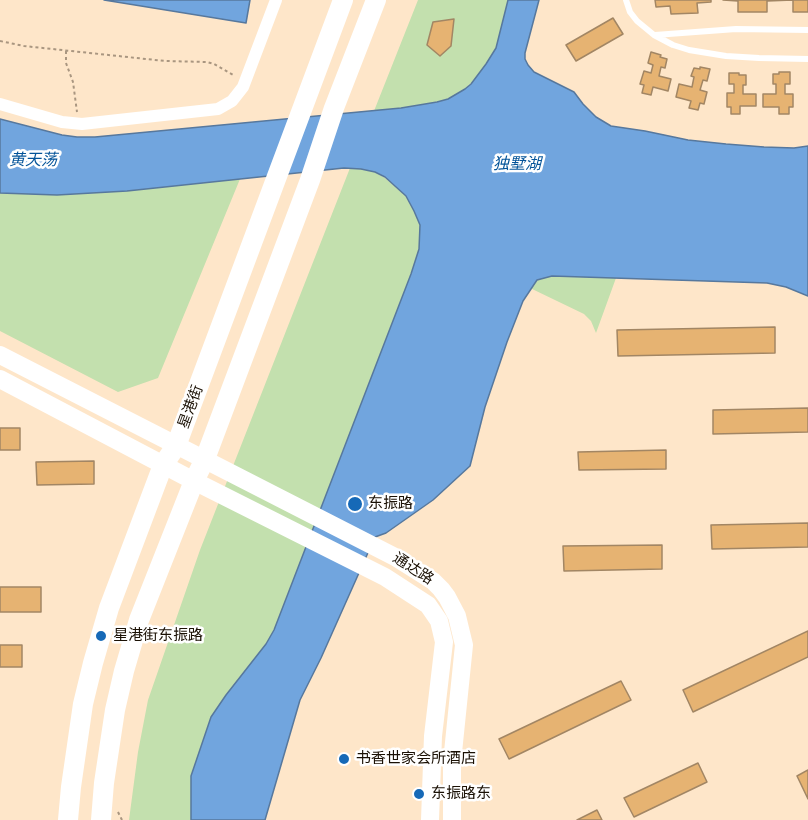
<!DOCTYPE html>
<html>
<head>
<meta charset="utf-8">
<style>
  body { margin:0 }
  canvas { display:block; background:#fee6c9 }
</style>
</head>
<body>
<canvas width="808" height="820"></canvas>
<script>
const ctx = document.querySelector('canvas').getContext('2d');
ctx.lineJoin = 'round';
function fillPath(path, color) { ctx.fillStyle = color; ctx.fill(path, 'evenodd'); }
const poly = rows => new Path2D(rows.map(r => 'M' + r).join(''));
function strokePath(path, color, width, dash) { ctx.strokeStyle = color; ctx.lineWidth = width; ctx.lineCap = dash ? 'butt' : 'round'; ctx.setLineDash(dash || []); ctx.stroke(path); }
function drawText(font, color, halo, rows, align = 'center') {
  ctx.font = font + ' "Fira Sans Condensed","Noto Sans SC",sans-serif'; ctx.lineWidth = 5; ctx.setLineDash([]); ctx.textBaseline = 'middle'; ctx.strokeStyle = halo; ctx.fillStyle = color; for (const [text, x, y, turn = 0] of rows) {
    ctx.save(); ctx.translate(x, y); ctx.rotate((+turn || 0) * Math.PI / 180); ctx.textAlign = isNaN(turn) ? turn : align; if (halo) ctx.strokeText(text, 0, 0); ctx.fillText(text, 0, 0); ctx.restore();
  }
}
fillPath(poly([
  [418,0,508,0,496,48,480,74,465,89,448,99,437,102,401,108,374,111],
  [350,168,361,169,375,172,385,178,406,196,414,211,420,225,419,249,411,274,274,630,266,644,226,695,211,717,191,776,191,820,129,820,138,752,148,700,200,550],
  [240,179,158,378,118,392,0,331,0,193,57,195,127,191],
  [552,276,616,278,596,333,591,321,584,314,530,288,537,280]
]), '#c3e0ae');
const water = poly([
  [104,0,250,0,246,23,104,0],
  [508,0,539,0,525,53,525,59,528,65,534,72,574,92,583,104,596,117,611,126,645,131,688,140,726,144,764,147,794,148,808,146,808,296,786,287,767,283,552,276,537,280,523,301,507,342,485,407,470,466,433,500,386,533,375,537,321,658,300,700,265,820,191,820,191,776,211,717,226,695,266,644,274,630,411,274,419,249,420,225,414,211,406,196,385,177,375,172,361,169,344,168,127,191,57,195,0,193,0,119,62,135,77,137,95,137,401,108,437,102,448,99,465,89,471,84,486,64,496,48,508,0]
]);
fillPath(water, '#71a5de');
strokePath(water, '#57789d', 1.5);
const building = poly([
  [655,0,711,0,711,2,697,3,698,13,671,14,670,6,656,7,655,0],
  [723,0,808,0,808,12,793,12,793,0,767,1,767,12,738,12,738,1,723,0],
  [613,18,623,34,576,61,566,45,613,18],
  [454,19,451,46,440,56,427,45,433,22,454,19],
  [651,52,661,55,660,57,667,59,665,68,661,67,659,76,671,79,668,91,653,87,651,95,642,93,644,85,640,84,644,71,651,73,653,65,648,63,651,52],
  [700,67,710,69,707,81,703,80,700,90,707,92,704,104,700,103,698,110,689,108,691,101,676,97,679,84,692,87,694,77,691,76,694,68,700,69,700,67],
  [779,72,790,72,790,84,785,84,785,94,793,94,793,107,789,107,789,114,779,114,779,107,763,107,763,94,776,94,776,84,773,84,773,74,779,74,779,72],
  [729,73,739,73,739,75,746,75,746,85,743,85,743,94,756,94,756,106,740,106,740,114,731,114,731,107,727,107,727,93,734,93,734,84,729,84,729,73],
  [775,327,775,353,618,356,617,330,775,327],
  [808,408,808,432,713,434,713,410,808,408],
  [0,428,20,428,20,450,0,450,0,428],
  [666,450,666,469,579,470,578,452,666,450],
  [94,461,94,484,37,485,36,462,94,461],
  [808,523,808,547,712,549,711,525,808,523],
  [662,545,662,569,564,571,563,546,662,545],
  [0,587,41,587,41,612,0,612,0,587],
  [808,631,808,657,693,712,683,690,808,631],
  [0,645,22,645,22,667,0,667,0,645],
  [621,681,631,700,509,759,499,739,621,681],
  [698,763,707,782,634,817,624,798,698,763],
  [808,770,808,799,797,776,808,770],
  [597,810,602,820,577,820,597,810]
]);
fillPath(building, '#e6b372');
strokePath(building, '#a28664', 1.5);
strokePath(poly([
  [0,41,24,46,165,61,207,62,214,64,235,76],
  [66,51,66,63,73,82,77,112],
  [118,812,122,820]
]), '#a99680', 2, [3, 3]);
strokePath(poly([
  [626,0,630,12,637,21,654,35,673,45,689,50,726,56,759,58,808,59],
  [655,35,736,29,808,30]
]), '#fff', 6);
strokePath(poly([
  [0,104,62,122,82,124,218,109,232,101,243,87,276,0]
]), '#fff', 12);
strokePath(poly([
  [0,355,395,557,433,581,441,589,447,597,457,616,464,645,452,762,452,820],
  [0,379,194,481,385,577,428,605,439,621,444,642,433,736,430,820]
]), '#fff', 18);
strokePath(poly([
  [68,820,71,787,83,704,93,663,109,608,163,465,176,446,343,0],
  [101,820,104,783,115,710,124,671,139,620,194,481,205,459,310,180,334,108,376,0]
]), '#fff', 20);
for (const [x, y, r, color] of [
  [355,504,8,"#1669b7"],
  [101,636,6,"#1669b7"],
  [344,759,6,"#1669b7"],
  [419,794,6,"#1669b7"]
]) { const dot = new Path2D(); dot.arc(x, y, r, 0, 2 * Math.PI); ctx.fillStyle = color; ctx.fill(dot); strokePath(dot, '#fff', 2); }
drawText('15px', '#1a1004', '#fff', [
  ["星港街",191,407,-70],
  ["通达路",413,569,33]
]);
drawText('15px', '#1a1004', '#fff', [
  ["东振路",368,504],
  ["星港街东振路",113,636],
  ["书香世家会所酒店",356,759],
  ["东振路东",431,794]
], 'left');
drawText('italic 16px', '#045499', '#fff', [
  ["黄天荡",33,161],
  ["独墅湖",517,165]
]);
</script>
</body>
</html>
